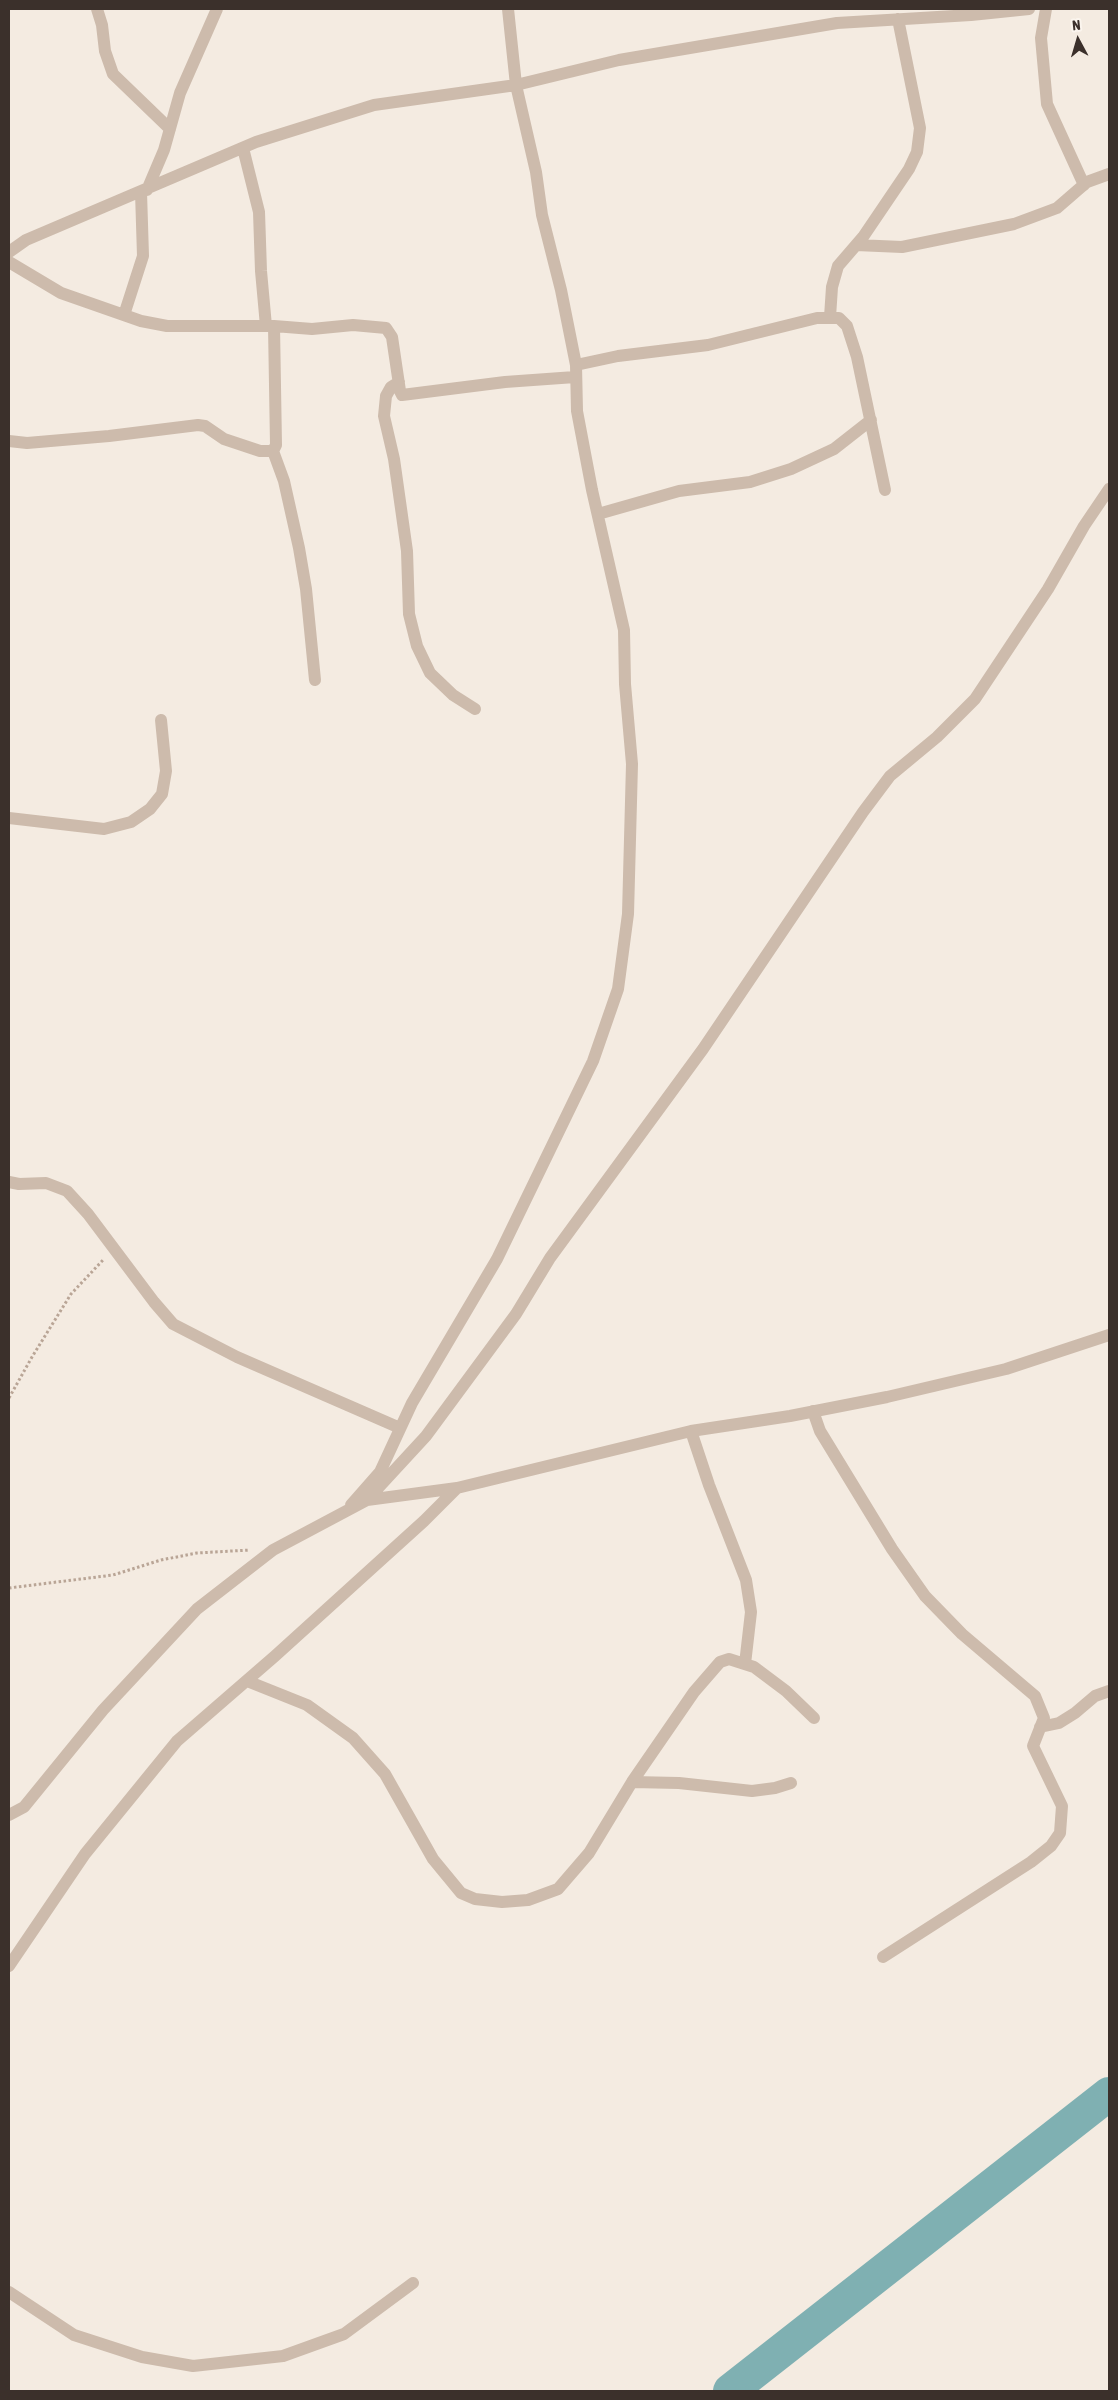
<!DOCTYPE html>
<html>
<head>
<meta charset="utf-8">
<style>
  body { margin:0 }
  #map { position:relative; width:1118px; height:2400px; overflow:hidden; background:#f4ebe1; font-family:"Asap Condensed",sans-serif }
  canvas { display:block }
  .frame { position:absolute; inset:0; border:10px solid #3b302b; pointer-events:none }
  .north { position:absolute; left:1053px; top:15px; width:50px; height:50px; -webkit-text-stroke:4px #fbf5ee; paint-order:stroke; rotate:354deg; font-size:14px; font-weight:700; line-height:20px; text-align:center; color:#3b302b }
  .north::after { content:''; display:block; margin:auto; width:18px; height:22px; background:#3b302b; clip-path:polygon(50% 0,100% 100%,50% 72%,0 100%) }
</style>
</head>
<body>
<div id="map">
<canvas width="1118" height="2400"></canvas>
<div class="frame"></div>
<div class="north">N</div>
</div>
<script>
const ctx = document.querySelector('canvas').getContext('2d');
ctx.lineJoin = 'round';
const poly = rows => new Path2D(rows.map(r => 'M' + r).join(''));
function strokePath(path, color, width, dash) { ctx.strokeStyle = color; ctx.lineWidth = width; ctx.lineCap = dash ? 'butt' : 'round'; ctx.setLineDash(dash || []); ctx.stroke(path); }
strokePath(poly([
  [730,2391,1109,2094]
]), '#7fb0b2', 34);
strokePath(poly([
  [9,1398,32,1357,71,1294,104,1259],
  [9,1588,113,1575,161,1560,197,1553,250,1550]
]), '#b9a596', 3, [2.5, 2.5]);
strokePath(poly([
  [97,9,102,25,105,51,113,74,170,129],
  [1046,9,1041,38,1047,104,1084,185],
  [243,148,259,212,261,271,266,326],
  [147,190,164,150,180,93,217,9],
  [856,245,902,247,1014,224,1057,208,1087,182,1109,174],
  [9,252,26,240,256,142,374,105,516,85,619,60,837,23,971,15,1029,9],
  [9,262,61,293,141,321,167,326,274,326,312,329,353,325,386,328,392,337,400,391,402,395,505,382,575,377],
  [124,315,143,256,141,192],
  [830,317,832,287,838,266,863,237,909,169,917,152,920,128,898,19],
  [576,365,618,356,708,345,817,318,839,318,847,326,857,357,885,490],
  [399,382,391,387,386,396,384,416,394,459,407,551,409,614,417,646,430,673,453,695,475,709],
  [9,441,27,443,109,436,198,425,205,426,224,439,260,451,273,451,276,445,274,326],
  [273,451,284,481,299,548,306,589,315,680],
  [598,514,679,491,750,482,791,469,834,449,871,420],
  [9,818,104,829,131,822,150,809,162,794,166,771,161,720],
  [9,1182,19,1184,46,1183,67,1191,88,1214,154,1302,173,1324,237,1357,400,1428],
  [813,1411,820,1431,892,1549,925,1596,962,1634,1035,1696,1044,1718,1033,1746,1062,1806,1060,1833,1051,1846,1031,1862,883,1957],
  [691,1431,709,1485,746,1580,751,1612,745,1664],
  [367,1500,457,1488,691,1431,790,1416,887,1397,1006,1369,1109,1335],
  [351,1505,380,1472,412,1403,497,1259,593,1061,618,989,628,914,632,764,625,684,624,630,592,490,577,411,576,365,561,290,542,215,536,172,516,85,508,9],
  [247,1681,307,1705,353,1738,385,1774,433,1859,461,1893,475,1899,502,1902,528,1900,558,1889,589,1853,632,1782,694,1692,720,1662,729,1659,754,1667,786,1691,814,1718],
  [1040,1727,1059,1723,1075,1713,1095,1696,1109,1691],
  [632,1782,679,1783,752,1791,775,1788,791,1783],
  [9,1815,24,1807,103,1710,197,1609,273,1550,367,1500,426,1436,516,1314,550,1258,703,1049,863,812,890,776,937,737,975,699,1048,589,1084,526,1109,489],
  [9,1966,85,1854,177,1741,275,1656,424,1521,457,1488],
  [9,2292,74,2335,142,2357,193,2366,283,2356,344,2334,413,2283]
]), '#cdbbac', 12);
</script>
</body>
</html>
